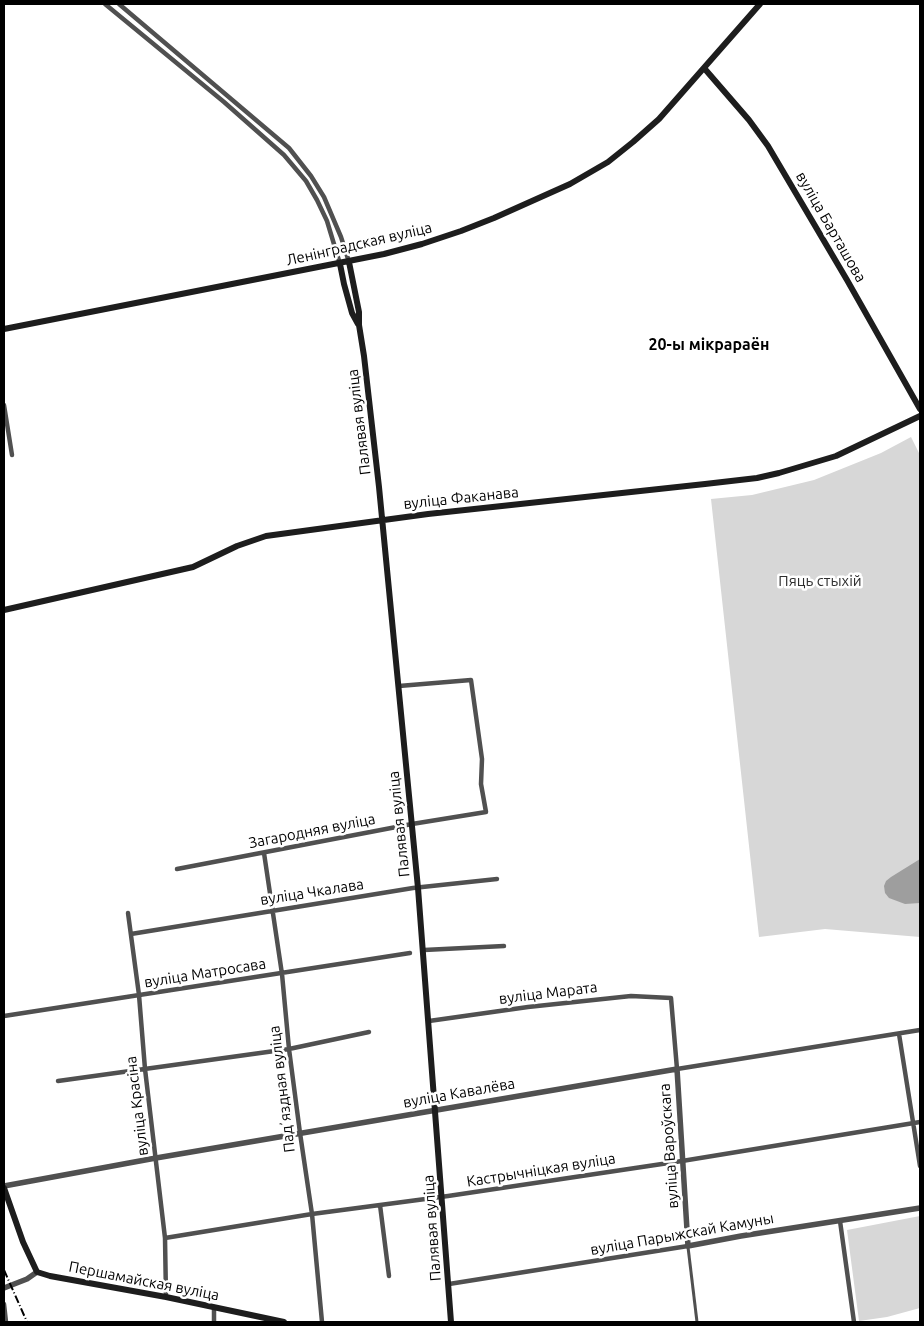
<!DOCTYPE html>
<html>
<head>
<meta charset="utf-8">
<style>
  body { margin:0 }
  #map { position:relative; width:924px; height:1326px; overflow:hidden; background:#fff; font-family:Ubuntu,sans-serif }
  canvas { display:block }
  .frame { position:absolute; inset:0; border:5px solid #000; pointer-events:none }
</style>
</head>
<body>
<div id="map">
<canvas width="924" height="1326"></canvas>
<div class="frame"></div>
</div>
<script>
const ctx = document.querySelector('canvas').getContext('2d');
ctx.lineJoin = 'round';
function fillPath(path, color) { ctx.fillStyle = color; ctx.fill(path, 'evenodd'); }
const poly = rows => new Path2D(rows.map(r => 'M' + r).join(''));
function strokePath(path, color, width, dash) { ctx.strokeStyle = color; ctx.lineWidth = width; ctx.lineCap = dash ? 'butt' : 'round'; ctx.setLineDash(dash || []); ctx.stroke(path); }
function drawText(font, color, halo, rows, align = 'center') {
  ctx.font = font + ' Ubuntu,sans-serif'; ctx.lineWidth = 5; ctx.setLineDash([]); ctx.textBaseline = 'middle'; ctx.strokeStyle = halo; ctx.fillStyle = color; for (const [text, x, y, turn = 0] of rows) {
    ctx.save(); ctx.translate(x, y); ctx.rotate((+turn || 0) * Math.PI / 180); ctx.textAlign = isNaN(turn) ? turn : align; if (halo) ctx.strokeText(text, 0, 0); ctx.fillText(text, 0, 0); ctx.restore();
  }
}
fillPath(poly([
  [911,437,920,455,920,937,825,929,759,937,711,499,752,495,814,480,881,453],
  [920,1216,920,1308,887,1317,859,1321,847,1230]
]), '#d7d7d7');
fillPath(poly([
  [920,859,920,903,905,904,889,898,885,893,884,886,886,881,891,877]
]), '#9e9e9e');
strokePath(poly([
  [688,1247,697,1322]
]), '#505050', 3);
strokePath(poly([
  [105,4,224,102,284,155,306,181,317,200,327,221,340,264],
  [119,4,289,148,311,176,324,197,341,237,349,262],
  [4,405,12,455],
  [264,853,282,974,289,1049,300,1133,312,1214,322,1322],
  [177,869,412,824,486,812,481,784,482,759,471,680,399,686],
  [128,913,139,995,145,1069,165,1238,166,1297],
  [131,934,413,888,497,879],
  [424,950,504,946],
  [4,1016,410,953],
  [429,1021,528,1007,631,996,671,998,677,1069,920,1030],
  [899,1034,920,1166],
  [58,1081,289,1049,369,1032],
  [380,1205,389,1276],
  [840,1221,854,1322],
  [165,1238,312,1214,448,1196,682,1161,920,1122],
  [449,1284,688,1246],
  [4,1304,6,1322],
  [214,1322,214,1307]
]), '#505050', 4.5);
strokePath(poly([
  [4,1186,156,1158,677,1069,688,1246,741,1236,920,1208],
  [4,1288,27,1279,37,1272]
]), '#505050', 5.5);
strokePath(poly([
  [704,68,749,120,768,146,847,280,920,409],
  [349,262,359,312,359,325,364,356,379,487,418,888,451,1322],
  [340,264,344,284,352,313,358,324],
  [4,329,384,254,422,244,461,231,494,218,570,184,608,162,633,142,659,119,760,4],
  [4,610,193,567,237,546,266,536,428,514,705,484,757,478,779,473,836,456,920,416],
  [4,1188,23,1242,37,1272,50,1276,166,1297,284,1322]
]), '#1d1d1d', 6);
strokePath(poly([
  [4,1270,27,1322]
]), '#000', 2, [8, 2.5, 1, 2.5]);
drawText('15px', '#000', '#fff', [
  ["вуліца Барташова",831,227,60],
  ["Ленінградская вуліца",359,244,-13],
  ["Палявая вуліца",359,422,-97],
  ["вуліца Факанава",461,498,-6],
  ["Палявая вуліца",399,824,-96],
  ["Загародняя вуліца",312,831,-11],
  ["вуліца Чкалава",312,892,-9],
  ["вуліца Матросава",205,973,-9],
  ["вуліца Марата",548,993,-7],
  ["Падʼяздная вуліца",282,1089,-97],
  ["вуліца Кавалёва",459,1093,-10],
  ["вуліца Красіна",137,1106,-97],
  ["вуліца Вароўскага",669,1146,-94],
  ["Кастрычніцкая вуліца",541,1170,-9],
  ["Палявая вуліца",432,1228,-94],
  ["вуліца Парыжскай Камуны",682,1234,-10],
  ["Першамайская вуліца",144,1281,11]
]);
drawText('15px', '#2e2e2e', '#fff', [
  ["Пяць стыхій",820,581]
]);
drawText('bold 16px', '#000', '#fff', [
  ["20-ы мікрараён",709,345]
]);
</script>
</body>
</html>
